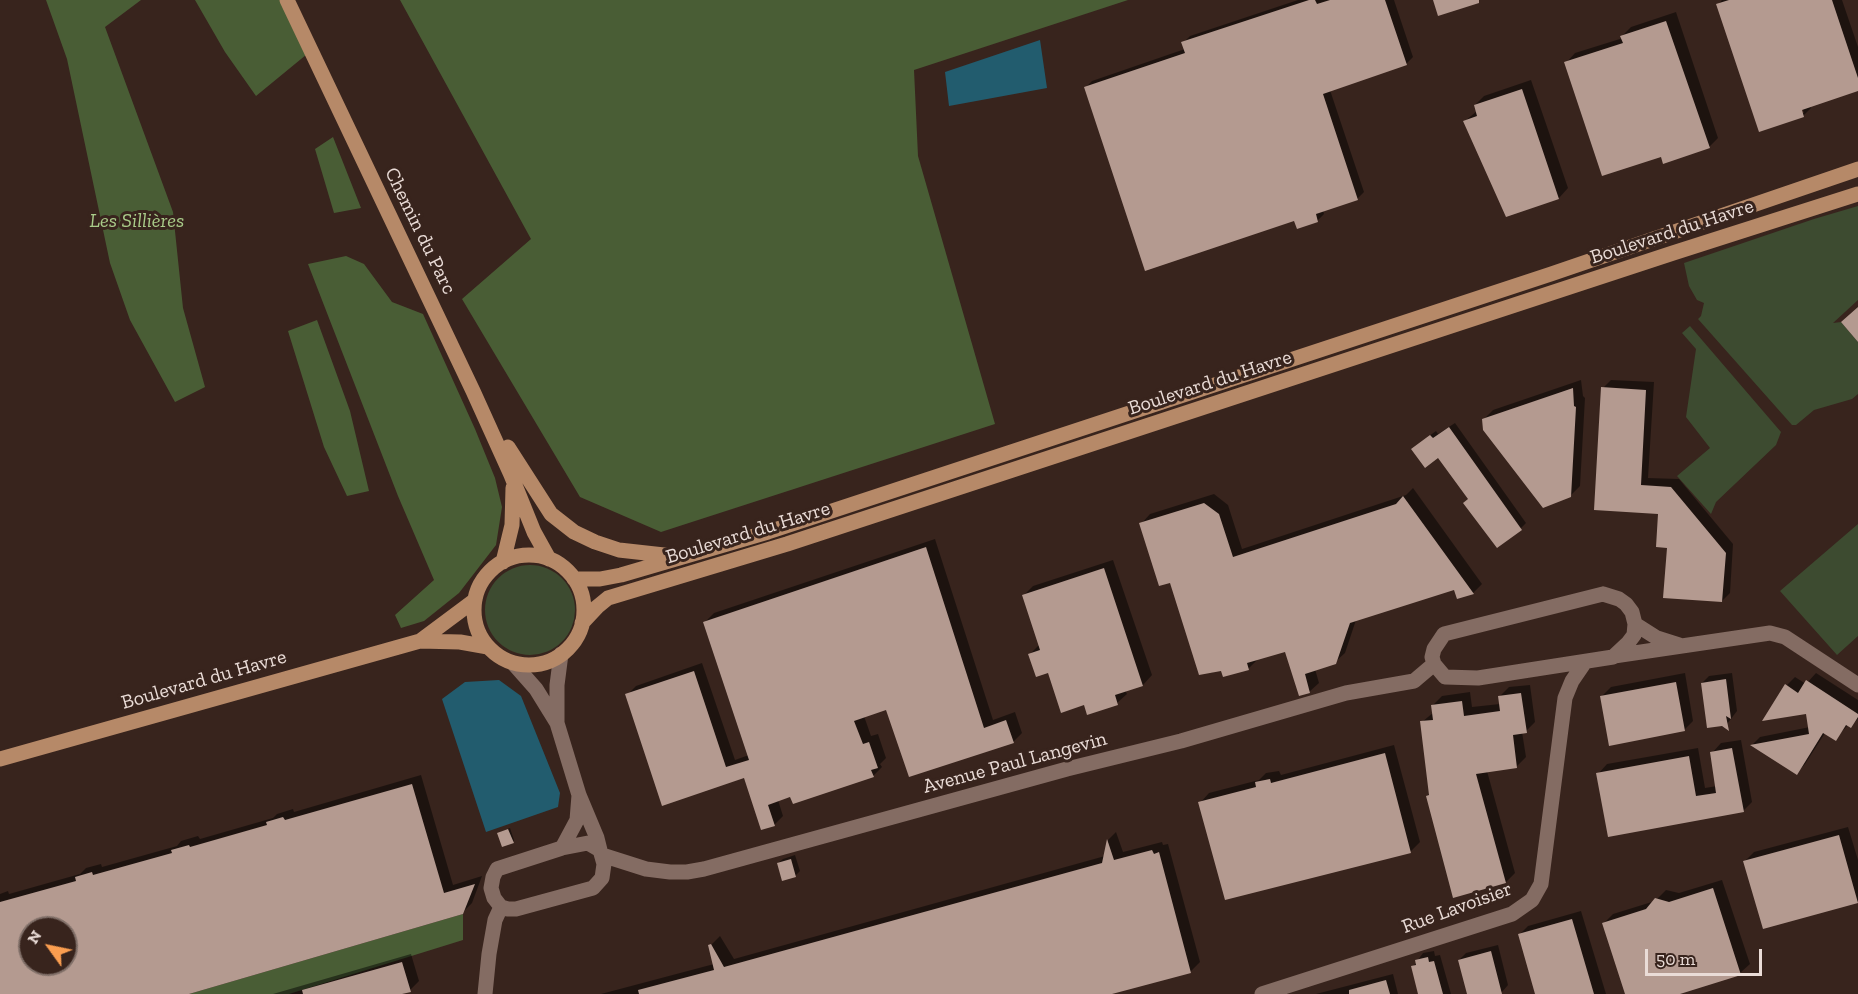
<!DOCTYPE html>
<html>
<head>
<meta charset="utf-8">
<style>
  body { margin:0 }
  #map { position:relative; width:1858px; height:994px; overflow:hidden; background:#38241d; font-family:"Zilla Slab",serif }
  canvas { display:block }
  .north { position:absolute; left:18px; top:916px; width:60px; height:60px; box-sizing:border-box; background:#38241d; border:2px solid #7f6e67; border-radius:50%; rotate:303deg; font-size:16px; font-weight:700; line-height:24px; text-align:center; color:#eadcd7 }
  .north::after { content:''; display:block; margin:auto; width:21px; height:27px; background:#fb9e50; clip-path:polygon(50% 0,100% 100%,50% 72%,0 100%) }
  .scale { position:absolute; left:1645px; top:949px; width:117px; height:27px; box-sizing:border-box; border:3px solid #eadcd7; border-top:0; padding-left:8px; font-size:18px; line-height:21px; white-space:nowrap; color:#eadcd7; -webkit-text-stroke:4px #38241d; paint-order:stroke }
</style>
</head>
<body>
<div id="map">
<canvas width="1858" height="994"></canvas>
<div class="north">N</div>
<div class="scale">50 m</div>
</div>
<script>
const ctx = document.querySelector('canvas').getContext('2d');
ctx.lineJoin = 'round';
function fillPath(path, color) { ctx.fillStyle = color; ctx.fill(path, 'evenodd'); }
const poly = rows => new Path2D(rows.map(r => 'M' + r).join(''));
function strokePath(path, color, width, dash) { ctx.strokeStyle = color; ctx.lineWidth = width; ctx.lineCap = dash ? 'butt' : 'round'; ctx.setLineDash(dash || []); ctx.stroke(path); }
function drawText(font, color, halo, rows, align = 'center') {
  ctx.font = font + ' "Zilla Slab",serif'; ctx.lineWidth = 6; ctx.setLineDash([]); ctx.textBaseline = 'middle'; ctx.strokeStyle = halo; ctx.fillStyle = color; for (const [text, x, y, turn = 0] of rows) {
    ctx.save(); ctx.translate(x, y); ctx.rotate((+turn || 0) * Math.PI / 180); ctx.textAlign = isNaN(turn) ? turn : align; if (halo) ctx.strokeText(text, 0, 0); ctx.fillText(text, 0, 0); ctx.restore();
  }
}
fillPath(poly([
  [1858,206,1858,300,1833,323,1841,322,1858,342,1858,394,1852,399,1814,410,1796,425,1792,425,1698,319,1701,316,1704,303,1697,300,1689,286,1684,263,1814,219],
  [1690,326,1781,432,1776,445,1716,502,1711,514,1677,476,1710,448,1686,417,1696,349,1682,333],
  [1858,524,1858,636,1837,655,1780,591],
  '485 610a45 45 0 1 1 90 0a45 45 0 1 1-90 0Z'
]), '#3d4b30');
fillPath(poly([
  [46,0,141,0,105,27,173,212,183,308,205,387,175,402,130,320,110,263,67,59],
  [195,0,288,0,312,50,256,96,225,52],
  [400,0,1128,0,914,70,918,156,995,424,661,532,580,497,462,299,531,239],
  [333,137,361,208,334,213,315,149],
  [346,256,364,264,392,302,423,314,475,429,495,478,502,507,496,545,459,593,424,621,401,628,395,615,434,580,398,496,308,264],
  [317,320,350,411,369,491,347,496,324,447,288,331],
  [463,914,463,940,289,994,189,994]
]), '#495d35');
fillPath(poly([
  [1040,40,1047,88,949,106,945,72],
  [499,680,521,696,560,793,558,807,486,832,442,699,465,682]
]), '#225c6e');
fillPath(poly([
  [1298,0,1394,0,1413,57,1406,64,1330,90,1364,192,1357,199,1323,210,1324,214,1318,220,1298,227,1295,219,1086,87,1092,81,1185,49,1183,43,1190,36],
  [1722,0,1842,0,1858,47,1858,89,1810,106,1811,108,1803,116,1760,130,1718,5],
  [1801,103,1804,113,1801,113,1798,104],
  [1676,12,1718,138,1709,147,1662,155,1566,63,1575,53,1623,38,1622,36,1631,27],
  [1531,80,1568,188,1559,198,1507,215,1465,121,1477,111,1475,105,1484,96],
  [1581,380,1583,396,1585,398,1580,486,1570,496,1484,419,1493,410],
  [1611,380,1654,382,1648,478,1679,479,1733,544,1730,593,1722,601,1668,547,1660,513,1595,509,1603,388],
  [1455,423,1526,523,1521,528,1469,499,1438,456,1421,442,1436,431,1438,434],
  [1413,488,1482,584,1473,593,1454,588,1356,620,1345,653,1335,662,1315,669,1319,683,1309,692,1286,650,1258,659,1249,668,1224,675,1222,669,1211,673,1171,581,1141,524,1150,514,1214,494,1228,505,1242,549,1406,495],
  [935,539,993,720,1015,712,1022,733,1013,742,887,708,864,716,871,736,878,734,886,758,880,764,882,767,873,776,778,800,783,816,774,825,745,776,663,804,627,695,636,686,702,663,735,760,749,755,705,622,714,613],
  [1113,560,1152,675,1143,685,1125,690,1127,694,1117,703,1085,703,1030,654,1040,644,1024,595,1033,586],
  [1685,673,1693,721,1684,730,1602,696,1611,687],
  [1732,673,1737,711,1727,724,1702,683,1709,676],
  [1816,673,1858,700,1858,719,1850,726,1848,725,1835,739,1825,733,1805,764,1797,773,1753,744,1760,737,1810,727,1807,713,1787,685,1795,677,1806,684],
  [1530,685,1535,722,1526,731,1522,732,1526,757,1516,767,1487,771,1515,873,1506,882,1454,896,1427,796,1430,793,1422,722,1434,712,1433,705,1442,696,1470,692,1472,707,1500,704,1500,696,1509,687],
  [1741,740,1752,802,1743,811,1598,774,1607,764,1698,748,1705,788,1717,786,1712,753,1721,743],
  [1394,745,1420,842,1411,851,1226,898,1200,803,1209,793,1259,780,1266,773,1279,771,1281,775],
  [421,775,453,885,482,876,472,903,462,913,184,994,0,994,0,894,8,891,9,894,80,874,86,868,101,864,102,867,177,846,181,841,198,836,200,839,273,818,277,814,293,809,294,812],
  [30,928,66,928,66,964,30,964],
  [1848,827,1858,860,1858,901,1764,927,1745,861,1754,852],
  [510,828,514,840,513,842,500,832],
  [1116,832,1123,852,1162,842,1163,845,1168,844,1200,962,1190,972,1107,994,601,994,714,964,710,946,720,936,734,959,1105,856,1108,840],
  [795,855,800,871,795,876,778,863,783,859],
  [1722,880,1750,964,1740,973,1675,994,1626,994,1604,923,1613,914,1655,901,1666,890,1679,893],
  [1581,911,1606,994,1537,994,1519,935,1528,926],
  [1498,945,1508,985,1502,992,1492,994,1468,994,1459,960,1466,953],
  [1434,951,1435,956,1440,955,1451,994,1420,994,1413,967,1423,953],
  [411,954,419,981,410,990,397,994,273,994],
  [1393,974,1398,994,1316,994]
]), '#0007');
fillPath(poly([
  [1309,0,1315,0,1317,4,1330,0,1385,0,1407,65,1323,94,1358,200,1316,214,1318,222,1297,229,1294,221,1145,271,1084,87,1185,53,1181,42],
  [1433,0,1479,0,1479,3,1438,16],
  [1729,0,1832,0,1858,78,1858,91,1802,110,1804,117,1759,132,1716,4],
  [1666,21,1710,148,1663,164,1661,157,1602,176,1564,62,1623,43,1620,36],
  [1522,89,1559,199,1506,217,1463,121,1477,116,1474,105],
  [1858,307,1858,342,1841,322],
  [1601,387,1646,390,1641,485,1671,487,1726,553,1722,602,1663,598,1667,548,1656,547,1658,514,1594,510],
  [1573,388,1574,406,1576,407,1571,497,1543,508,1483,430,1482,419],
  [1449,427,1522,530,1497,548,1463,503,1468,499,1438,458,1425,468,1411,449,1430,435,1433,438],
  [1403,496,1474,594,1457,599,1454,590,1350,623,1336,664,1305,674,1310,693,1299,696,1285,652,1247,663,1249,670,1223,677,1221,671,1199,675,1170,583,1159,586,1139,523,1204,503,1219,514,1233,557,1396,504],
  [926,547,984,728,1006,720,1014,743,909,777,886,710,854,721,863,744,869,742,878,768,871,770,874,777,793,804,790,797,768,805,775,826,761,830,744,778,662,806,625,694,694,671,726,767,749,760,703,622],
  [1104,568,1143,686,1115,695,1118,705,1087,715,1084,705,1061,713,1048,673,1036,677,1028,654,1040,650,1022,595],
  [1726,679,1731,719,1726,716,1729,731,1722,726,1707,728,1701,683],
  [1806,680,1858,714,1858,717,1851,728,1846,725,1836,741,1823,733,1797,775,1750,745,1809,734,1806,714,1762,721,1785,684,1798,693],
  [1676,682,1685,731,1609,746,1600,696],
  [1521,693,1527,733,1513,735,1517,768,1476,774,1506,883,1453,898,1426,796,1429,795,1420,721,1433,720,1431,705,1462,701,1464,716,1500,711,1498,696],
  [1732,748,1744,812,1608,837,1596,773,1689,756,1696,796,1716,793,1710,752],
  [1385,753,1411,853,1225,900,1198,802,1256,787,1255,782,1270,779,1271,783],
  [412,784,444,893,475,884,463,914,189,994,0,994,0,902,76,881,75,877,92,872,93,875,172,853,171,850,189,845,190,847,267,825,266,822,283,817,285,820],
  [30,928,66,928,66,964,30,964],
  [508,829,514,843,502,847,497,833],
  [1839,835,1858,903,1763,929,1743,861],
  [1107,839,1114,860,1152,850,1154,854,1159,852,1191,973,1112,994,639,994,638,990,714,970,708,945,711,944,724,967,1102,863],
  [791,859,796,877,782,881,777,863],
  [1713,888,1741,975,1680,994,1625,994,1602,923,1646,909,1655,898,1669,902],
  [1572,919,1594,994,1535,994,1518,934],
  [1491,951,1502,994,1467,994,1458,960],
  [1428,957,1429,962,1434,961,1443,994,1418,994,1411,966,1416,965,1415,960],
  [402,962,411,992,402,994,303,994,302,990],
  [1386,980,1390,994,1349,994,1349,990]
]), '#b49a90');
strokePath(poly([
  [1603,594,1619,599,1626,604,1632,612,1635,624,1634,635,1628,643,1613,657,1478,678,1445,677,1434,664,1432,657,1434,649,1444,634,1603,594],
  [1635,624,1657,638,1679,645],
  [1614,656,1770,633,1785,637,1858,685],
  [513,663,536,689,557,723,557,685,561,654],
  [557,723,579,795],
  [588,843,600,850,604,864,602,878,593,888,516,909,508,909,501,907,494,898,491,888,493,877,497,869,562,848,588,843],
  [562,848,577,820,579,795,597,838,600,850],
  [602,855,646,869,670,872,687,872,704,869,1067,769,1181,741,1346,693,1414,681,1434,664],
  [485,994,489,954,495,920,501,907],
  [1262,994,1512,914,1532,900,1541,884,1565,698,1572,681,1585,662]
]), '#846c63', 15);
strokePath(poly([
  [287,0,473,391,511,475,534,532,549,559],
  [508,447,551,514,574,532,595,542,619,550,673,556],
  '474 610a55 55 0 1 1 110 0a55 55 0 1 1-110 0Z',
  [503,562,512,525,513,488],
  [574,579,600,579,621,575,768,532,1551,274,1858,169],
  [582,623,597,607,608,598,787,544,1673,253,1858,194],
  [420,641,475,600],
  [0,759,420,641,460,642,488,647]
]), '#b68968', 15);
drawText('italic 20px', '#a9cb89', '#38241d', [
  ["Les Sillières",137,221]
]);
drawText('20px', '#eadcd7', '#38241d', [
  ["Chemin du Parc",420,231,64],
  ["Boulevard du Havre",1672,232,-18],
  ["Boulevard du Havre",1210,383,-18],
  ["Boulevard du Havre",748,533,-17],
  ["Boulevard du Havre",204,680,-16],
  ["Avenue Paul Langevin",1015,763,-15],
  ["Rue Lavoisier",1457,908,-20]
]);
</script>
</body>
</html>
